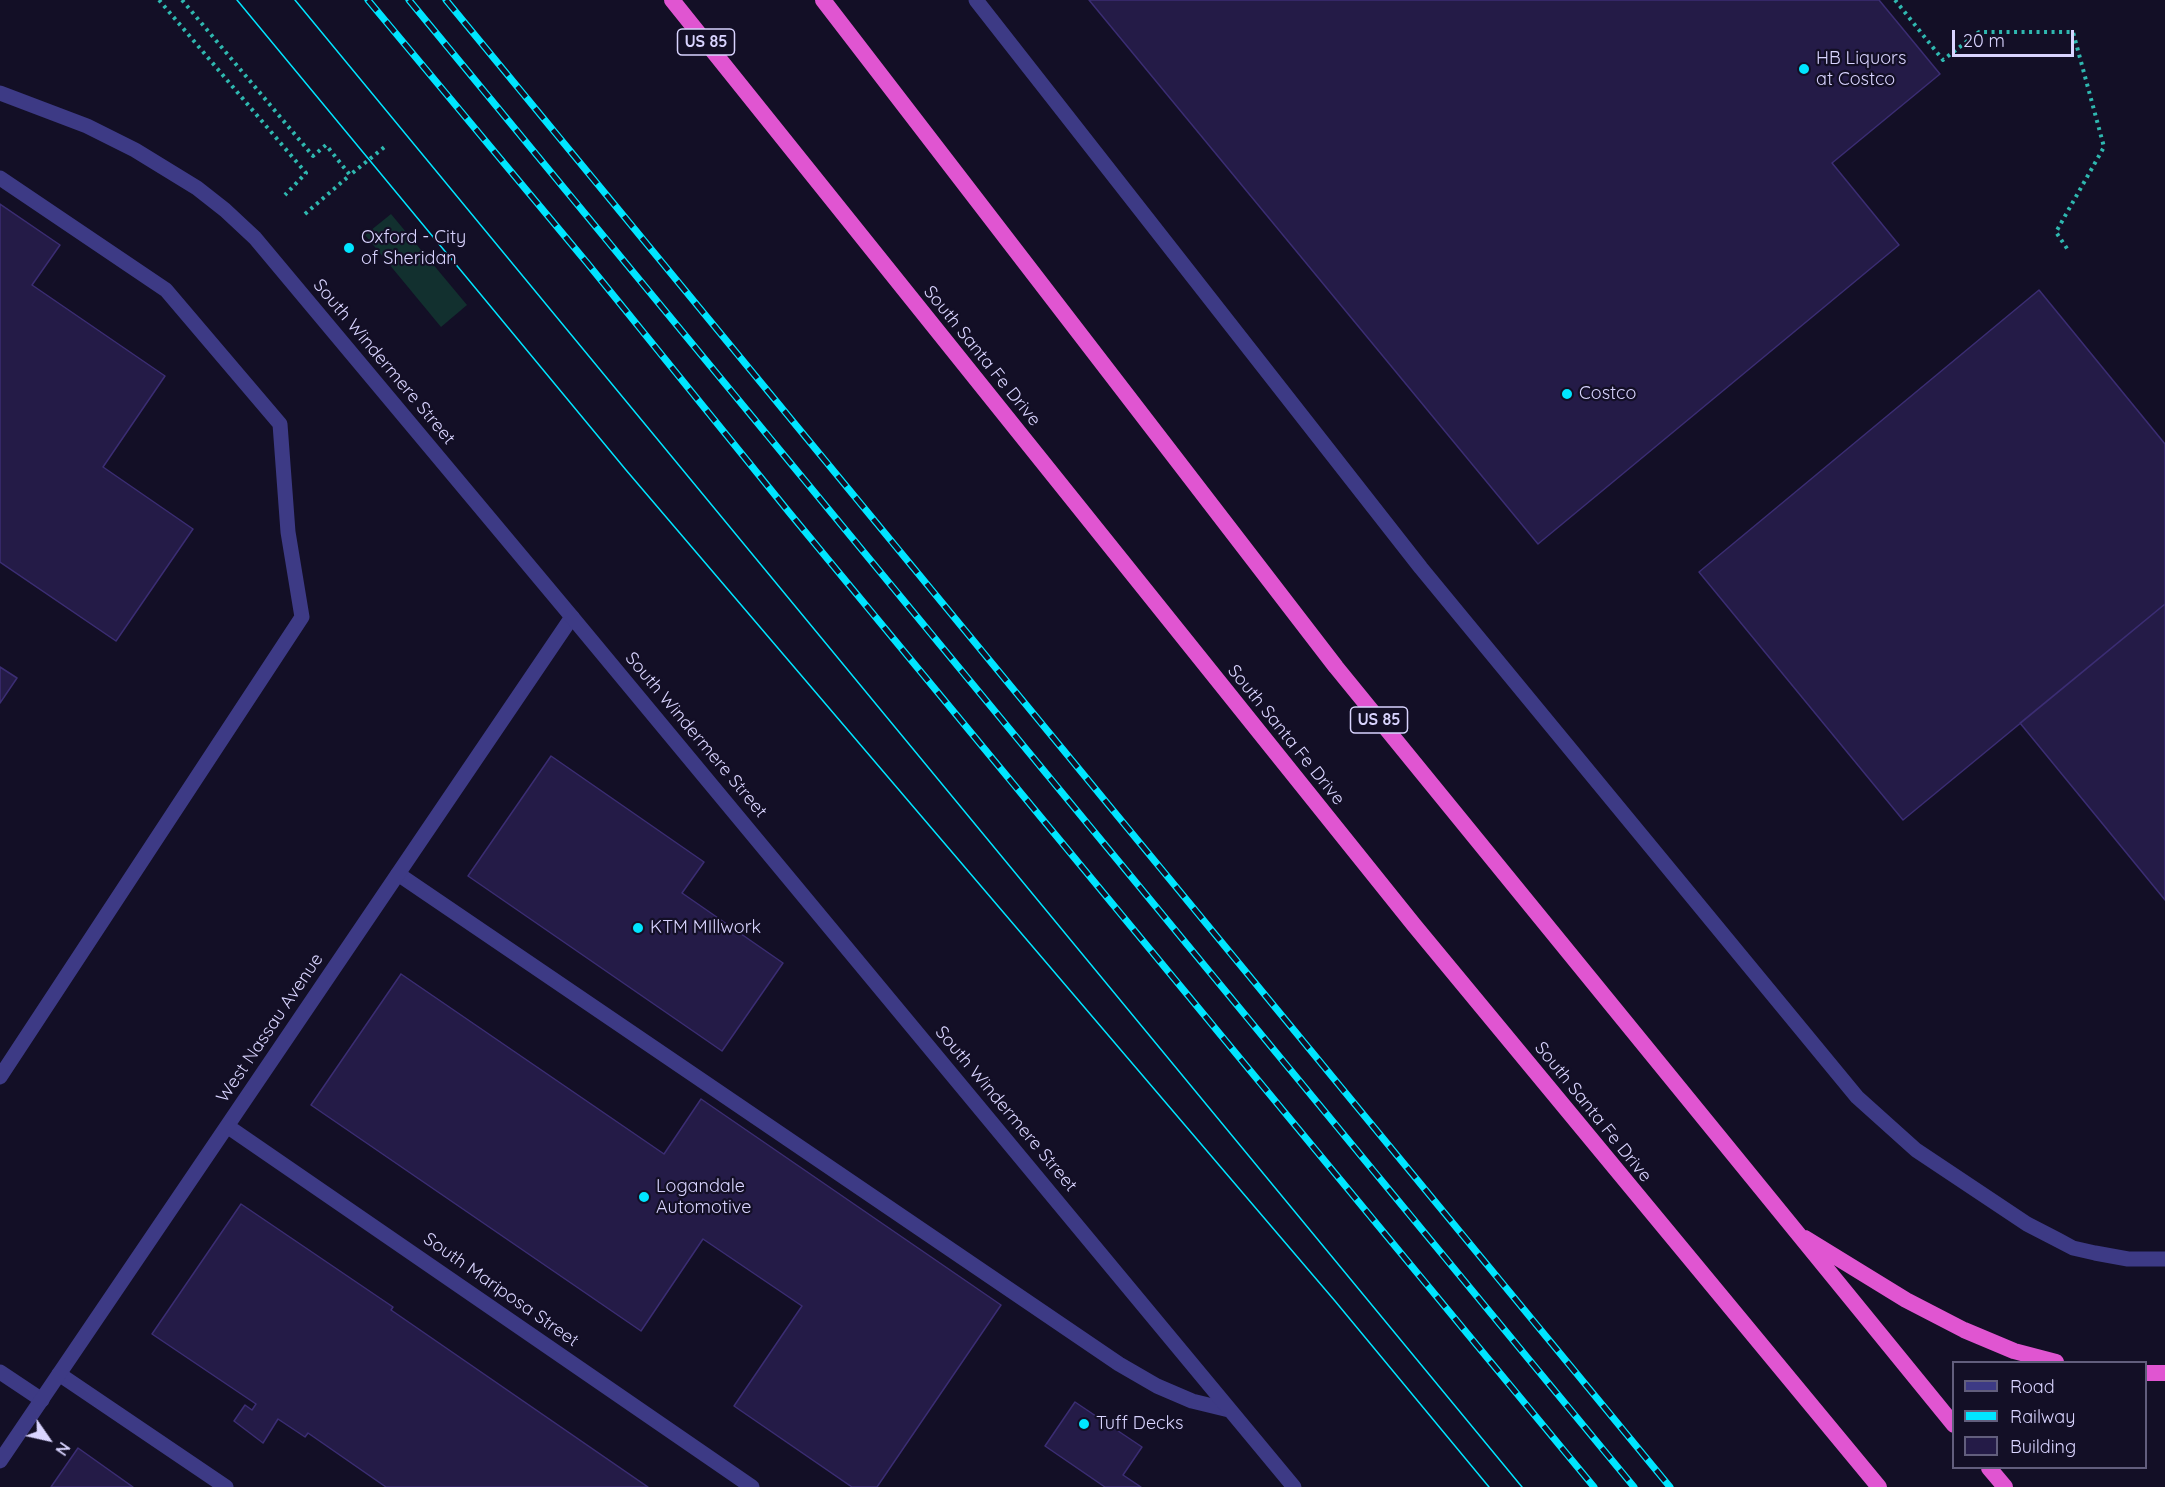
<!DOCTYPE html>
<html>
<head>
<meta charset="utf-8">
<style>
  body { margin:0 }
  #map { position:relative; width:2165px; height:1487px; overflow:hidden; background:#130f26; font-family:Quicksand,sans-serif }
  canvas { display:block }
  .legend { position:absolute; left:1952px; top:1361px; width:195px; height:108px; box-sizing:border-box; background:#130f26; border:2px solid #625e7d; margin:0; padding:8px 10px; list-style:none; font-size:18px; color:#d9d4ff }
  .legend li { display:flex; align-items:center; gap:12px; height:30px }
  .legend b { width:30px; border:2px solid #625e7d }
  .north { position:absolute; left:18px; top:1409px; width:60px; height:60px; -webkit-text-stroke:4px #130f26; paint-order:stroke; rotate:124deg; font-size:16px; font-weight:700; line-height:24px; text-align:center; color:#d9d4ff }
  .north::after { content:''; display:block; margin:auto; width:21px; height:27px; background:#d9d4ff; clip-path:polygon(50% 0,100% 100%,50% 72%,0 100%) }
  .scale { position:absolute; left:1952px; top:30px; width:122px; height:27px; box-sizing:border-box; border:3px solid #d9d4ff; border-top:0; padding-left:8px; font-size:18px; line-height:21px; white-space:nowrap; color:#d9d4ff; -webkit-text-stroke:4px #130f26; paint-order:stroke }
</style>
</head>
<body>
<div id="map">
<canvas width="2165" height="1487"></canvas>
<ul class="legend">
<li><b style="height:8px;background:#3d3a85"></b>Road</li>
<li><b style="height:8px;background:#00e5ff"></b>Railway</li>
<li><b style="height:16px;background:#241b47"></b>Building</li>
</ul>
<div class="north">N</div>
<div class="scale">20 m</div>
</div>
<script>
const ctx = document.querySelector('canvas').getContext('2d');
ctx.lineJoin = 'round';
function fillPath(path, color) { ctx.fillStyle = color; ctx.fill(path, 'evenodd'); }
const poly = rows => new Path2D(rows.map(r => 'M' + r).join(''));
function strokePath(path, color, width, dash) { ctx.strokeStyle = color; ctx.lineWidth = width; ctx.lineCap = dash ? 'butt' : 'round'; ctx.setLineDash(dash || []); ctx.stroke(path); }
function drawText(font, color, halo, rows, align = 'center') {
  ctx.font = font + ' Quicksand,sans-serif'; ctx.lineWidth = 4.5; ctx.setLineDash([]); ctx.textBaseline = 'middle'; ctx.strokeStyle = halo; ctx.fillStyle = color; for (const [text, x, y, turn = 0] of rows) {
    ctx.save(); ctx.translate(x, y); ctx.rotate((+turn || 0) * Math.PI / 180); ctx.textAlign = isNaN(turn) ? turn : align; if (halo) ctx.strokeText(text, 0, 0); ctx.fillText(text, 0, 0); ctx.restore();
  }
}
fillPath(poly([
  [391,214,467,305,441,327,365,235]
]), '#12302f');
const building = poly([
  [1089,0,1879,0,1940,74,1832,163,1899,245,1538,544,1089,0],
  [0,204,60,245,32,285,165,376,103,467,193,529,116,641,0,562,0,204],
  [2039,290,2165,444,2165,604,1903,820,1699,572,2039,290],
  [2165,604,2165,900,2020,723,2165,604],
  [0,667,17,678,0,703,0,667],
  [551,756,704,862,682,893,783,963,722,1051,468,876,551,756],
  [401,974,664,1154,701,1099,1001,1305,877,1487,852,1487,734,1406,802,1306,703,1239,641,1331,311,1105,401,974],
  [241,1204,393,1307,391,1310,648,1487,386,1487,308,1433,305,1437,278,1419,263,1443,234,1421,245,1405,252,1410,256,1404,152,1334,241,1204],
  [1075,1402,1142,1447,1123,1475,1141,1487,1105,1487,1045,1446,1075,1402],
  [78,1448,133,1487,51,1487,78,1448]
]);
fillPath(building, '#241b47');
strokePath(building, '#3b2d73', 1.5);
strokePath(poly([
  [159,0,306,173,285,195],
  [182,0,313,156,326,145,350,175,387,145],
  [1895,0,1943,60,1979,32,2073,32,2104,147,2056,232,2068,250],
  [305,214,350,175]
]), '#2fb8b0', 4, [3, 4.5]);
strokePath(poly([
  [976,0,1421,568,1857,1097,1916,1150,2027,1224,2058,1240,2073,1248,2095,1253,2128,1259,2165,1259],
  [0,178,166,290,280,424,288,532,302,617,0,1077],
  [398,874,1119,1364,1157,1386,1192,1401,1229,1410],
  [0,1372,42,1400],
  [59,1374,226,1487]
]), '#3d3a85', 15);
strokePath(poly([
  [227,1126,752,1487],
  [0,1461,572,617]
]), '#3d3a85', 15);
strokePath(poly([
  [0,93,87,126,135,150,197,188,225,210,255,238,572,617,1294,1487]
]), '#3d3a85', 15);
strokePath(poly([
  [672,0,1414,925,1879,1487],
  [823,0,1336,667,1954,1425],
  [1805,1238,1906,1300,1964,1330,2014,1351,2056,1362],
  [2146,1373,2165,1373],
  [1989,1468,2005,1487]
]), '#e055d1', 16);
strokePath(poly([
  [237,0,626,470,1335,1301,1489,1487],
  [295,0,1522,1487]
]), '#00e5ff', 1.5);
const rail = poly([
  [368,0,588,264,788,511,1594,1487],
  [409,0,1634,1487],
  [446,0,1670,1487]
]);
strokePath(rail, '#00e5ff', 7);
strokePath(rail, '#130f26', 4.5, [14]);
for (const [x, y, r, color] of [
  [1804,69,6,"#00e5ff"],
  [349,248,6,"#00e5ff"],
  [1567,394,6,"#00e5ff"],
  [638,928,6,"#00e5ff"],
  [644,1197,6,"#00e5ff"],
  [1084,1424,6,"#00e5ff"]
]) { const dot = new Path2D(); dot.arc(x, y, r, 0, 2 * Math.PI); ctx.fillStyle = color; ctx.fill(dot); strokePath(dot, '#130f26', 2); }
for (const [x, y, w] of [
  [706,42,57],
  [1379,720,57]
]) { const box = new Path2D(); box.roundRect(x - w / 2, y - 13, w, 26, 4.5); ctx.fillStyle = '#130f26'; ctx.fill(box); strokePath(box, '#d9d4ff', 1.5); }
drawText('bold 16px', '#d9d4ff', null, [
  ["US 85",706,42],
  ["US 85",1379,720]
]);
drawText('18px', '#d9d4ff', '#130f26', [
  ["HB Liquors",1816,59],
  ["at Costco",1816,80],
  ["Oxford - City",361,238],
  ["of Sheridan",361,259],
  ["Costco",1579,394],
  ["KTM MIllwork",650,928],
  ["Logandale",656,1187],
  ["Automotive",656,1208],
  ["Tuff Decks",1096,1424]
], 'left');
drawText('18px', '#d9d4ff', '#130f26', [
  ["South Santa Fe Drive",982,356,51],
  ["South Windermere Street",384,362,50],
  ["South Windermere Street",696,735,50],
  ["South Santa Fe Drive",1286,735,51],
  ["West Nassau Avenue",270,1028,-56],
  ["South Windermere Street",1006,1109,50],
  ["South Santa Fe Drive",1593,1112,51],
  ["South Mariposa Street",501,1290,35]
]);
</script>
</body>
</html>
